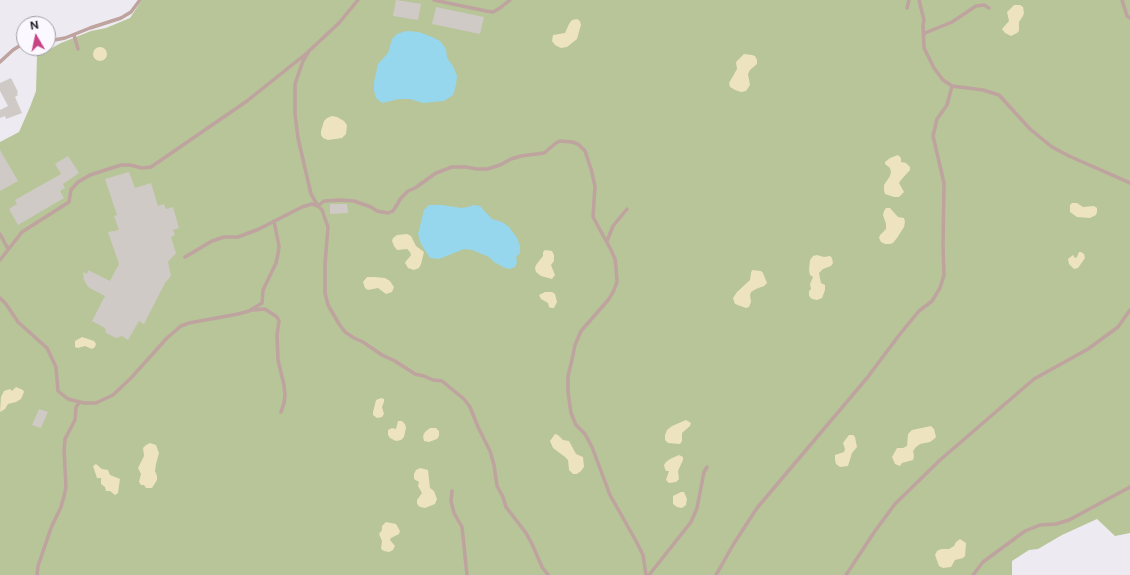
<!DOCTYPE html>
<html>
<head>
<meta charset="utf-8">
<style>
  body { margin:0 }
  #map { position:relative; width:1130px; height:575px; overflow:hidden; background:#edebf1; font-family:"Public Sans",sans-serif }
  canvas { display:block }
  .north { position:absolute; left:16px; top:16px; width:40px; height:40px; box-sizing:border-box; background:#fbf8ff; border:1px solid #a3a1a7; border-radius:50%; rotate:351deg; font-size:11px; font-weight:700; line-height:16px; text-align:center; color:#201f22 }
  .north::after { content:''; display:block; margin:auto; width:14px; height:18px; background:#c84386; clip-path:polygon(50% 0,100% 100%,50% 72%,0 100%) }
</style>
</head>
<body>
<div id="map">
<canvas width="1130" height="575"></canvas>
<div class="north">N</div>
</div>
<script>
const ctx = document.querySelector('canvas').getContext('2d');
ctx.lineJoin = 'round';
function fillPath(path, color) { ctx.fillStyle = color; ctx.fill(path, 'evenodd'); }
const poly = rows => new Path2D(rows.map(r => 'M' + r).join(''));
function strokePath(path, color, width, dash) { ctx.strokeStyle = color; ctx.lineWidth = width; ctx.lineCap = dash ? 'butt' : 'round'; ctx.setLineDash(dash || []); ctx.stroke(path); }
fillPath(poly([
  [142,0,1130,0,1130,533,1115,536,1097,519,1062,535,1038,549,1029,550,1012,561,1012,575,0,575,0,142,19,132,30,107,36,91,37,56,61,43,91,31,106,28,130,18]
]), '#b7c599');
fillPath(poly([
  [1014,5,1020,5,1023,7,1024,13,1023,16,1019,22,1019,31,1017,33,1011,36,1005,33,1002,29,1009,21,1007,12],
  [577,19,580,21,581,25,577,39,567,47,561,48,555,45,552,41,553,35,565,33,569,24,572,20],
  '93 54a7 7 0 1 1 14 0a7 7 0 1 1-14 0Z',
  [744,54,752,55,755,56,757,60,757,64,750,70,748,74,750,85,746,91,741,92,735,90,730,87,729,83,737,69,736,62],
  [332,116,337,117,344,121,347,125,346,134,342,138,328,140,323,138,321,135,321,131,324,121,327,118],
  [898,155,901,158,901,162,906,163,910,167,910,170,901,180,899,183,904,192,899,197,894,197,885,194,884,190,884,185,890,176,891,172,890,168,885,164,885,162,890,158],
  [1072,203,1077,203,1083,207,1094,206,1097,208,1097,212,1096,215,1090,218,1077,217,1070,212,1070,205],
  [886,208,890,208,898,217,904,218,905,222,904,227,897,238,893,243,890,244,885,244,881,242,879,238,880,235,886,229,886,224,883,215,884,211],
  [407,234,411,236,416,246,424,252,421,264,419,268,414,270,408,268,405,263,406,261,408,259,411,255,410,252,407,249,397,250,394,246,392,241,393,238,397,235],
  [545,250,552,251,554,255,554,261,551,265,555,275,552,279,541,276,536,272,535,268,536,265,543,256,543,252],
  [1079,252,1081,252,1084,254,1085,258,1078,268,1074,269,1069,264,1068,259,1073,255,1075,258,1077,257],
  [817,255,824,257,830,256,832,258,833,263,831,266,823,269,819,273,821,283,825,285,825,290,822,298,817,300,812,299,809,296,809,291,811,289,810,284,813,277,810,275,809,270,810,260,813,256],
  [752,270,761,271,763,273,767,283,764,286,756,289,751,292,750,295,751,302,749,307,746,308,735,304,733,298,737,292,750,280,751,273],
  [367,277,374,277,385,278,390,281,394,287,392,292,386,294,378,288,368,290,365,288,363,282],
  [545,292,552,292,555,294,557,302,554,308,551,308,549,307,548,303,541,299,539,295],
  [82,337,94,341,96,344,95,347,92,349,85,346,78,348,75,347,75,341],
  [16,387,23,390,24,392,21,399,16,402,8,404,5,409,0,412,1,397,4,391,10,389,12,391],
  [381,398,384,399,384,402,382,407,384,414,382,417,377,418,373,415,373,412,376,400],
  [686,420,691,423,690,426,682,433,682,441,680,444,668,443,665,440,665,435,667,430,672,426],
  [398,421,402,421,405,424,406,428,404,437,401,440,396,441,390,438,388,435,388,430,392,428,396,429],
  [931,426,934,429,936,437,934,439,930,442,920,444,916,447,913,451,914,456,913,460,902,463,900,466,895,464,892,457,897,448,903,448,907,446,908,434,912,430],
  [430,428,436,428,439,431,439,436,437,439,429,442,424,441,423,436,425,432],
  [555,434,558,435,563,440,569,441,576,454,583,457,584,467,581,471,577,474,573,474,569,470,568,460,565,457,553,448,550,441],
  [849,435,853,435,855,437,857,447,852,453,848,466,840,467,836,464,835,460,835,455,844,452,845,449,843,443],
  [150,443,156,445,159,453,156,464,155,471,157,476,157,480,152,488,146,488,144,485,141,485,139,482,141,474,138,468,144,456,143,448,146,445],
  [679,455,683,457,683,460,678,471,679,479,676,482,669,483,666,480,669,471,666,471,665,469,664,465,666,462,670,459],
  [96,464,102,469,108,470,110,475,120,479,118,493,115,495,110,491,106,491,105,487,101,484,101,478,97,478,93,466],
  [420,468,428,470,430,488,434,491,437,499,435,504,425,508,420,507,417,504,417,500,422,493,418,486,419,482,414,479,414,474,416,470],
  [681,492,684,492,687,499,686,505,682,508,677,507,673,504,673,496],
  [386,522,396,524,400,531,399,534,391,538,390,540,395,546,393,550,389,552,384,551,381,549,382,541,379,534,382,530,382,526],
  [960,539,966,543,965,556,963,558,955,560,951,567,943,568,939,566,935,555,937,551,941,549,949,549,954,546,956,542]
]), '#ede3be');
fillPath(poly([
  [406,31,419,32,432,37,440,41,446,49,447,58,453,66,457,76,456,85,453,95,444,101,423,103,410,99,399,99,382,103,376,98,374,91,374,82,378,64,388,53,392,39,397,34],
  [429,205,442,205,461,208,468,207,474,205,480,206,492,219,502,222,509,227,517,238,520,246,520,253,516,257,517,262,515,267,510,269,505,268,494,262,489,257,472,250,464,249,439,259,430,258,421,244,418,234,424,210]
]), '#97d7ed');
fillPath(poly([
  [396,0,421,4,418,20,393,16],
  [436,7,484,17,480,34,432,24],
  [11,78,18,92,17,93,18,95,15,97,22,113,6,119,5,116,0,118,0,110,8,106,0,91,0,83],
  [0,150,18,181,0,191],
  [68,156,79,173,63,184,65,188,60,191,64,198,18,225,9,209,17,204,15,200,61,174,55,164],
  [129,172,135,188,151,183,158,206,164,204,166,209,173,207,179,228,173,230,175,235,171,237,176,253,168,262,171,276,165,283,144,324,139,321,128,340,122,336,116,338,106,333,105,328,92,321,105,296,88,287,84,280,83,272,87,274,88,270,110,281,119,264,108,232,119,230,114,216,117,215,105,179],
  [330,204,347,204,348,213,330,214],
  [39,409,48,412,41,428,32,425]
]), '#d0cac6');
strokePath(poly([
  [358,0,339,23,309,51,303,61,295,84,295,114,298,138,311,194,318,206,324,201,340,200,354,201,371,207,377,211,388,213,393,211,401,198,408,191,415,188,436,173,452,167,466,167,477,169,487,169,500,165,511,159,521,156,544,153,556,143,560,141,572,142,578,144,585,151,591,169,595,186,593,217,611,250,615,259,616,267,617,282,614,290,609,299,581,331,575,345,572,360,568,376,568,392,571,413,576,425,585,434,592,447,610,495,636,541,643,555,646,575],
  [434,0,486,11,493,12,500,8,510,0],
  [1122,0,1127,16,1130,18],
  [907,8,909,0],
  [74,35,78,49],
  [924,35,925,33,952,22,976,6,984,5,989,8],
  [48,40,54,40,65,38,90,28,121,18,131,12,140,0],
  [0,62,13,50,24,43],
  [952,86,983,90,999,95,1030,129,1052,147,1069,156,1130,183],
  [0,234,8,249],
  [607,241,613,226,627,209],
  [185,257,212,241,224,237,238,237,259,229,302,207,312,204,318,206,322,210,328,227,325,264,325,293,328,305,339,324,345,332,354,338,363,342,382,355,395,361,415,374,424,376,433,380,442,381,464,399,470,407,478,427,490,451,494,465,497,486,503,497,506,507,526,533,532,544,542,567,548,575],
  [0,260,22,232,69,202,71,190,78,182,90,175,121,165,130,165,142,168,151,167,247,101,307,53],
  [0,298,6,304,18,322,47,348,56,367,58,391,68,399,84,403,96,403,113,395,131,378,167,338,181,326,189,323,238,314,249,311,262,303,263,290,276,263,278,254,279,246,274,221],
  [253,310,265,309,277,317,279,321,277,335,278,360,284,385,285,395,284,403,281,412],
  [452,491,451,501,454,513,462,527,467,575],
  [37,575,38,566,51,528,61,507,64,496,66,487,64,450,65,439,75,420,76,407,80,402],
  [649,575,691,522,697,508,704,472,707,467],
  [716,575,733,545,757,508,867,378,900,334,919,311,932,301,940,288,944,275,943,245,944,183,933,136,937,119,947,105,952,86,943,80,934,68,924,48,923,25,924,20,919,0],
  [846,575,875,531,895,504,940,460,1034,379,1088,349,1118,327,1130,310],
  [973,575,983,562,1025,531,1040,525,1056,524,1069,520,1130,487]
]), '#bea39f', 3.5);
</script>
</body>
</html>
